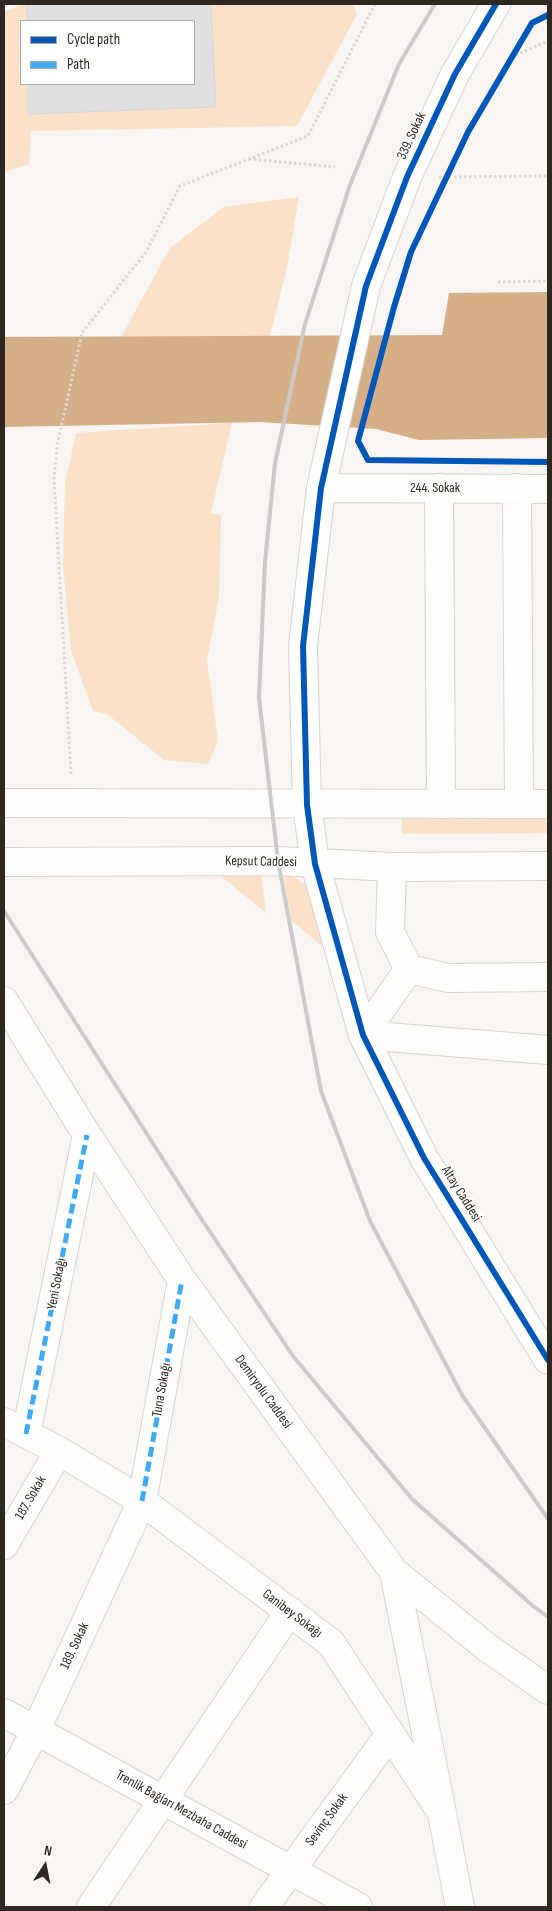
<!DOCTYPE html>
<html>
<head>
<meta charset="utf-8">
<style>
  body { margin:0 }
  #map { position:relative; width:552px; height:1911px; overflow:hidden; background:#f8f5f2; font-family:"Sofia Sans Condensed",sans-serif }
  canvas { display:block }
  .frame { position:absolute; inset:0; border:5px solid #2e2821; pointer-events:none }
  .legend { position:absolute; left:20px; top:20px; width:175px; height:65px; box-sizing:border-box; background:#fff; border:1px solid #aba9a6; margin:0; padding:6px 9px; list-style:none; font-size:15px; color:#2e2821 }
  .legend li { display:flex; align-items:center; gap:10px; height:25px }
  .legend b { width:25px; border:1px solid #aba9a6 }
  .north { position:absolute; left:20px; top:1841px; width:50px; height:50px; -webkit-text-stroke:4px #fff; paint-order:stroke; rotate:11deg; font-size:14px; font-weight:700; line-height:20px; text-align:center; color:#2e2821 }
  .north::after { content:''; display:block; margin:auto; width:18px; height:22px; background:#2e2821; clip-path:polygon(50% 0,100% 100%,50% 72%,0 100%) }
</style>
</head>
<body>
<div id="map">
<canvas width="552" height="1911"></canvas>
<div class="frame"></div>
<ul class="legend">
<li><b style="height:6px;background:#0057b8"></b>Cycle path</li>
<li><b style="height:6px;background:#3fa9f5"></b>Path</li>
</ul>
<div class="north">N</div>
</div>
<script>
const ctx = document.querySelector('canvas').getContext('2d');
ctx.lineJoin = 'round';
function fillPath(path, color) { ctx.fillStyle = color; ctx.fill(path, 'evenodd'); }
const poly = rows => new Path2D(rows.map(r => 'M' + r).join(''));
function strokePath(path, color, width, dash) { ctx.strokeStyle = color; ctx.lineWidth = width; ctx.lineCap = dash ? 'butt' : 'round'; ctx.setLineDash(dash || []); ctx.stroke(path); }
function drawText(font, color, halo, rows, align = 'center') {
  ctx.font = font + ' "Sofia Sans Condensed",sans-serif'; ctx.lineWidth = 4; ctx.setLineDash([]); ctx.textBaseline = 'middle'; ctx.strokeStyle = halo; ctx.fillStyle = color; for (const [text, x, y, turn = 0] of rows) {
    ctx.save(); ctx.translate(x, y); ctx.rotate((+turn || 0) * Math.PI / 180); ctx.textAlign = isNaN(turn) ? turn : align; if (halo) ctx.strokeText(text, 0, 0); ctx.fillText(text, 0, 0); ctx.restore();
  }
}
fillPath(poly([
  [22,4,353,4,357,14,297,126,31,131,29,164,4,172,4,12],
  [21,21,194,21,194,84,21,84],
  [299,197,288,263,270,336,121,337,170,248,224,207],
  [232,423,211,513,221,515,219,598,207,660,218,741,208,764,164,760,107,714,93,711,71,651,63,565,65,484,76,433],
  [402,819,548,819,548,833,402,834],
  [261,871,266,913,222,877,222,873],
  [283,871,305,884,315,899,325,947,323,947,291,920]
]), '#fae1c7');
fillPath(poly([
  [548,292,548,438,419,440,376,429,260,422,4,427,4,337,442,335,449,293]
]), '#d5af85');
const building = poly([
  [27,4,211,4,216,107,28,114,28,84,194,84,194,21,27,21,27,4]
]);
fillPath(building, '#e2dfe3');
strokePath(building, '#dad7da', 1);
const minor = poly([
  [496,4,455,74,407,177,366,286,321,488,303,646,307,805,315,864,363,1035,424,1158,548,1360],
  [321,488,548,489],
  [439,488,441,804],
  [517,488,519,804],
  [392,867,390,932,409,969,448,978,548,977],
  [4,1001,87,1135,182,1280,394,1572,442,1813],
  [363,1035,548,1050],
  [363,1035,409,969],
  [4,1422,59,1451,142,1501,331,1643,442,1813,460,1907],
  [26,1434,87,1135],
  [4,1545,59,1451],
  [394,1572,489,1649,548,1690],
  [4,1713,358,1907],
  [4,1790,36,1730,142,1501,182,1280],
  [91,1907,290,1611],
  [264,1907,390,1734]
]);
const major = poly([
  [4,803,548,804],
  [4,862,278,861,392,867,548,866]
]);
strokePath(minor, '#d8d3cd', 30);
strokePath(major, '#d8d3cd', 30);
strokePath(poly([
  [544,17,548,25],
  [511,57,548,41],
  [249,159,335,167],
  [439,177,548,176],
  [498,282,548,281],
  [71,774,54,479,57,446,82,333,146,252,180,186,308,136,375,4]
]), '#dad9d8', 3, [2.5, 2.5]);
strokePath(minor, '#fefefd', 28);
strokePath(major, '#fefefd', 28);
strokePath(poly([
  [435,4,399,64,350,185,305,324,275,463,265,562,259,698,278,861,321,1091,370,1221,462,1395,548,1519],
  [4,911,202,1220,293,1356,412,1499,533,1606,548,1617]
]), '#cccaca', 4);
strokePath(poly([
  [26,1434,87,1135],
  [142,1501,182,1280]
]), '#3fa9f5', 5, [10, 5]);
strokePath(poly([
  [496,4,455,74,407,177,366,286,321,488,303,646,307,805,315,864,363,1035,424,1158,548,1360],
  [548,15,532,23,468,132,411,252,394,307,358,441,368,460,548,462]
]), '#0057b8', 6);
drawText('14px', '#2e2821', '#fff', [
  ["339. Sokak",412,136,-65],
  ["244. Sokak",435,488],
  ["Kepsut Caddesi",261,862,1],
  ["Altay Caddesi",461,1194,58],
  ["Yeni Sokağı",57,1284,-79],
  ["Tuna Sokağı",162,1390,-80],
  ["Demiryolu Caddesi",263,1392,54],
  ["187. Sokak",31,1498,-60],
  ["Ganibey Sokağı",292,1614,37],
  ["189. Sokak",75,1646,-65],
  ["Trenlik Bağları Mezbaha Caddesi",181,1810,29],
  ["Sevinç Sokak",327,1820,-54]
]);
</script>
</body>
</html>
